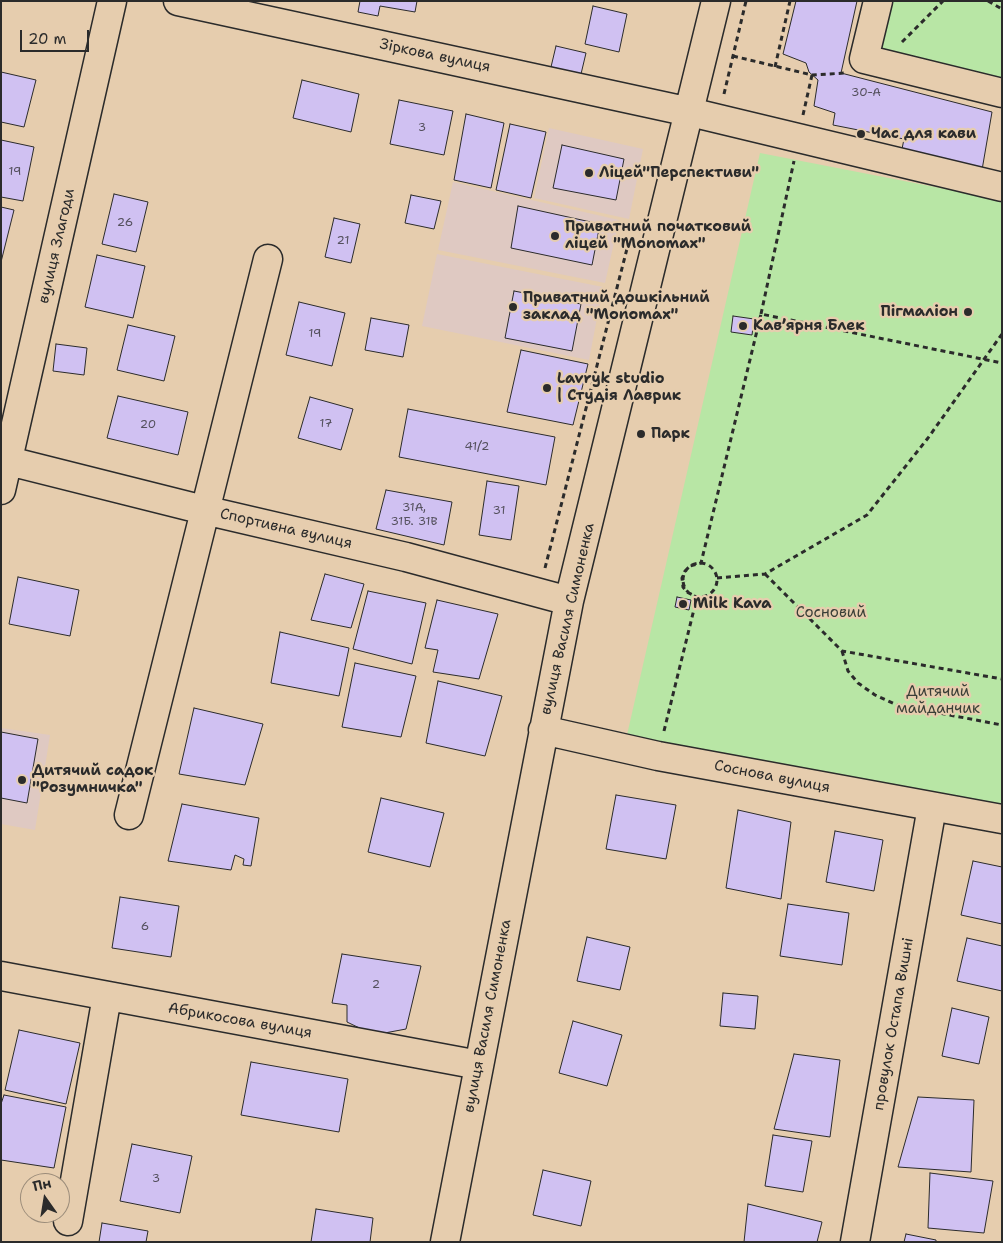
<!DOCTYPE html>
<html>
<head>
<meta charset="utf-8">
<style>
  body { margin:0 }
  #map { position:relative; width:1003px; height:1243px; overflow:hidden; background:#e6cdae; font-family:"Shantell Sans",sans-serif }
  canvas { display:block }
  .frame { position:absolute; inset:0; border:2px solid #2b2b2b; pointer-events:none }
  .north { position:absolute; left:20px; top:1173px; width:50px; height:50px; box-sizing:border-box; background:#e6cdae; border:1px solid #9b8c7a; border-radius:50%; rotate:347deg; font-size:14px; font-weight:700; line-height:20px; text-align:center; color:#2b2b2b }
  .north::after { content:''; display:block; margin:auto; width:18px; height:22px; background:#2b2b2b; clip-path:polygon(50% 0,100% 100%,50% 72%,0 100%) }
  .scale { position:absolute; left:20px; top:30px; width:69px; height:22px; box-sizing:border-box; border:2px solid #2b2b2b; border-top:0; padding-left:6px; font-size:15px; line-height:18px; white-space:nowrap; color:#2b2b2b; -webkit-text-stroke:4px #e6cdae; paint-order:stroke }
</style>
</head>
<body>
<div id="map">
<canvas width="1003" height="1243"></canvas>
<div class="frame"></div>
<div class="north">Пн</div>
<div class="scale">20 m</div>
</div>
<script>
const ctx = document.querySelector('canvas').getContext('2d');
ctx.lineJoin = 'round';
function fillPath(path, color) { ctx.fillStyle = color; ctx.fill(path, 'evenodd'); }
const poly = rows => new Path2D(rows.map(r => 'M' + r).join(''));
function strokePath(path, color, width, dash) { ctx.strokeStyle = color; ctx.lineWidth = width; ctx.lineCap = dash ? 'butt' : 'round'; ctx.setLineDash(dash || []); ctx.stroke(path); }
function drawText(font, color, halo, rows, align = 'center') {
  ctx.font = font + ' "Shantell Sans",sans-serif'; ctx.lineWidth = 4.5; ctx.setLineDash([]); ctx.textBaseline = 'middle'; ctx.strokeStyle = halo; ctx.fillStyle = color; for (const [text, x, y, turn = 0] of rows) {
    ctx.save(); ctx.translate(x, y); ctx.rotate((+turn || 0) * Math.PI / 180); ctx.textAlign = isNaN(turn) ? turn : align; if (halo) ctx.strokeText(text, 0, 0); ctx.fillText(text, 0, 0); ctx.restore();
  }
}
fillPath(poly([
  [549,128,643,149,629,219,534,198],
  [453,182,619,220,605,283,438,250],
  [437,254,603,287,589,360,422,326],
  [1,728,50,735,35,830,1,824]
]), '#dfc9c2');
fillPath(poly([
  [882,1,1002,1,1002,79,869,56],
  [760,153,1002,200,1002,818,624,748]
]), '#b8e6a5');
const building = poly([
  [360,1,417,1,415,12,380,6,378,16,358,12,360,1],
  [796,1,857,1,841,73,992,112,982,170,902,149,904,139,833,125,835,113,814,106,818,80,809,72,806,63,783,54,796,1],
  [593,6,627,14,619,52,585,44,593,6],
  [556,46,586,53,581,74,551,67,556,46],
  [1,72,36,80,24,127,1,122,1,72],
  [302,80,359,94,351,132,293,118,302,80],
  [399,100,453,111,444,155,390,144,399,100],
  [466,114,504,123,491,188,454,180,466,114],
  [510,124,546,132,531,198,496,190,510,124],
  [1,140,34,147,23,201,1,197,1,140],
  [562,145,624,159,616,200,553,188,562,145],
  [114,194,148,202,136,252,102,244,114,194],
  [411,195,441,201,434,229,405,223,411,195],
  [518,206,600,224,592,265,511,248,518,206],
  [1,207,14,210,1,262,1,207],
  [334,218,360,224,351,263,325,257,334,218],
  [97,255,145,266,133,318,85,307,97,255],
  [514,291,581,304,572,351,505,338,514,291],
  [299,302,345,313,332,366,286,355,299,302],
  [733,316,754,319,752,335,731,332,733,316],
  [371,318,409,325,403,357,365,350,371,318],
  [128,325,175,336,164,381,117,370,128,325],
  [56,344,87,348,84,375,53,371,56,344],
  [521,350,588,364,573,425,507,412,521,350],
  [118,396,188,412,178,455,107,438,118,396],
  [310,397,353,409,341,450,298,438,310,397],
  [408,409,555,437,546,485,399,457,408,409],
  [487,481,519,486,511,540,479,535,487,481],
  [386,490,452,502,444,545,376,529,386,490],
  [325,574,364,584,351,628,311,620,325,574],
  [18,577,79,590,70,636,9,624,18,577],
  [368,591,426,603,412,664,353,649,368,591],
  [677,597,691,600,689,610,675,607,677,597],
  [437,600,498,614,479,679,433,672,438,650,425,648,437,600],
  [280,632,349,648,339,696,271,683,280,632],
  [355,663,416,676,401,737,342,727,355,663],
  [438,681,502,696,485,756,426,743,438,681],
  [194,708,263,724,245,785,179,774,194,708],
  [1,732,38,739,27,803,1,798,1,732],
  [616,795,676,805,666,859,606,849,616,795],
  [381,798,444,813,430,867,368,852,381,798],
  [182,804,259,818,251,866,243,865,244,859,235,855,231,870,168,861,182,804],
  [738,810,791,822,781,899,726,888,738,810],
  [835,831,883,840,874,891,826,882,835,831],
  [973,861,1002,867,1002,924,961,915,973,861],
  [120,897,179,906,171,957,112,948,120,897],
  [788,904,849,913,842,965,780,956,788,904],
  [587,937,630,947,620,990,577,981,587,937],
  [967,938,1002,946,1002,991,957,981,967,938],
  [342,954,421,966,406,1029,374,1035,347,1022,347,1005,332,1003,342,954],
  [723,993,758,996,755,1029,720,1026,723,993],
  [952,1008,989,1017,979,1064,942,1056,952,1008],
  [573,1021,622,1035,607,1086,559,1073,573,1021],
  [19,1030,80,1043,66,1104,5,1090,19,1030],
  [794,1054,840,1060,830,1137,774,1129,794,1054],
  [251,1062,348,1079,339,1132,241,1115,251,1062],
  [4,1095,66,1107,54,1168,1,1160,1,1104,4,1095],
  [918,1097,974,1100,971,1172,898,1167,918,1097],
  [773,1135,812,1141,803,1192,765,1186,773,1135],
  [132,1144,192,1156,180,1213,120,1201,132,1144],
  [543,1170,591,1181,581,1226,533,1215,543,1170],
  [930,1173,993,1181,984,1233,928,1228,930,1173],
  [748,1204,822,1222,817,1242,744,1242,748,1204],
  [316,1209,373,1218,370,1242,311,1242,316,1209],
  [102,1223,148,1231,146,1242,99,1242,102,1223],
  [906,1234,936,1240,936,1242,895,1242,904,1242,906,1234]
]);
fillPath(building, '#d0c1f2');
strokePath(building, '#2b2b2b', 1);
const minor = poly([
  [178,1,690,112,1002,187],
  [878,1,864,59,1002,93],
  [1,459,204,510,406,557,569,601],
  [1,490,112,1],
  [543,730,658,756,1002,819],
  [129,815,268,259],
  [1,976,479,1065],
  [68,1221,107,996],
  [445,1242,569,601,716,1],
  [855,1242,932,807]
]);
strokePath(minor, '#2b2b2b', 31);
strokePath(poly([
  [988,1,1002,9],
  [902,42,943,1],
  [733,56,812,75,845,73],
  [775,67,790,1],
  [724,94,746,1],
  [803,115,812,75],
  [761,314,794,161],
  '683 580a17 17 0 1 1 34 0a17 17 0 1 1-34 0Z',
  [545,568,630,237],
  [765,574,842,651,1002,679],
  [717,578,765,574,867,515,928,438,1002,334],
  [842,651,848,671,858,683,875,695,897,705,1002,725],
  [664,731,697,597,687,592,683,587,682,578,685,571,690,566,701,563,761,314,1002,363]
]), '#2b2b2b', 3, [5, 4]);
strokePath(minor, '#e6cdae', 28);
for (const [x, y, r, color] of [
  [861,134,5,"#2b2b2b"],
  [589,173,5,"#2b2b2b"],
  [555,236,5,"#2b2b2b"],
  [513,307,5,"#2b2b2b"],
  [968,312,5,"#2b2b2b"],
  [743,326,5,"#2b2b2b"],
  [547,388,5,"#2b2b2b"],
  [641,434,5,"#2b2b2b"],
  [683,604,5,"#2b2b2b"],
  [22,780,5,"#2b2b2b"]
]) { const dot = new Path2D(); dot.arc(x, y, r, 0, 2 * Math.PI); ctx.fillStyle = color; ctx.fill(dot); strokePath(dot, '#e6cdae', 2); }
drawText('12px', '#54505d', null, [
  ["30-А",866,93],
  ["3",422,128],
  ["19",15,172],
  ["26",125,223],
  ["21",343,241],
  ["19",315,334],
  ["17",326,424],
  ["20",148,425],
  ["41/2",477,447],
  ["31А,",414,508],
  ["31Б. 31В",414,522],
  ["31",499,511],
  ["6",145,927],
  ["2",376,985],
  ["3",156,1179]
]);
drawText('15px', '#2b2b2b', '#e6cdae', [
  ["Зіркова вулиця",435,56,12],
  ["вулиця Злагоди",57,246,-77],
  ["Спортивна вулиця",286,529,13],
  ["вулиця Василя Симоненка",568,619,-77],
  ["Соснова вулиця",772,777,11],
  ["вулиця Василя Симоненка",488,1016,-79],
  ["Абрикосова вулиця",240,1021,10],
  ["провулок Остапа Вишні",894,1024,-80]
]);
drawText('bold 15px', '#2b2b2b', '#e6cdae', [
  ["Час для кави",871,134],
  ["Ліцей\"Перспективи\"",599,173],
  ["Приватний початковий",565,227],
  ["ліцей \"Monomax\"",565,244],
  ["Приватний дошкільний",523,298],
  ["заклад \"Monomax\"",523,315],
  ["Пігмаліон",958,312,"right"],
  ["Кавʼярня Блек",753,326],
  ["Lavryk studio",557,379],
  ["| Студія Лаврик",557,396],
  ["Парк",651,434],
  ["Milk Kava",693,604],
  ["Дитячий садок",32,771],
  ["\"Розумничка\"",32,788]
], 'left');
drawText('15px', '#393e37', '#e6cdae', [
  ["Сосновий",831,613],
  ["Дитячий",938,692],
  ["майданчик",938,709]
]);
</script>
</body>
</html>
